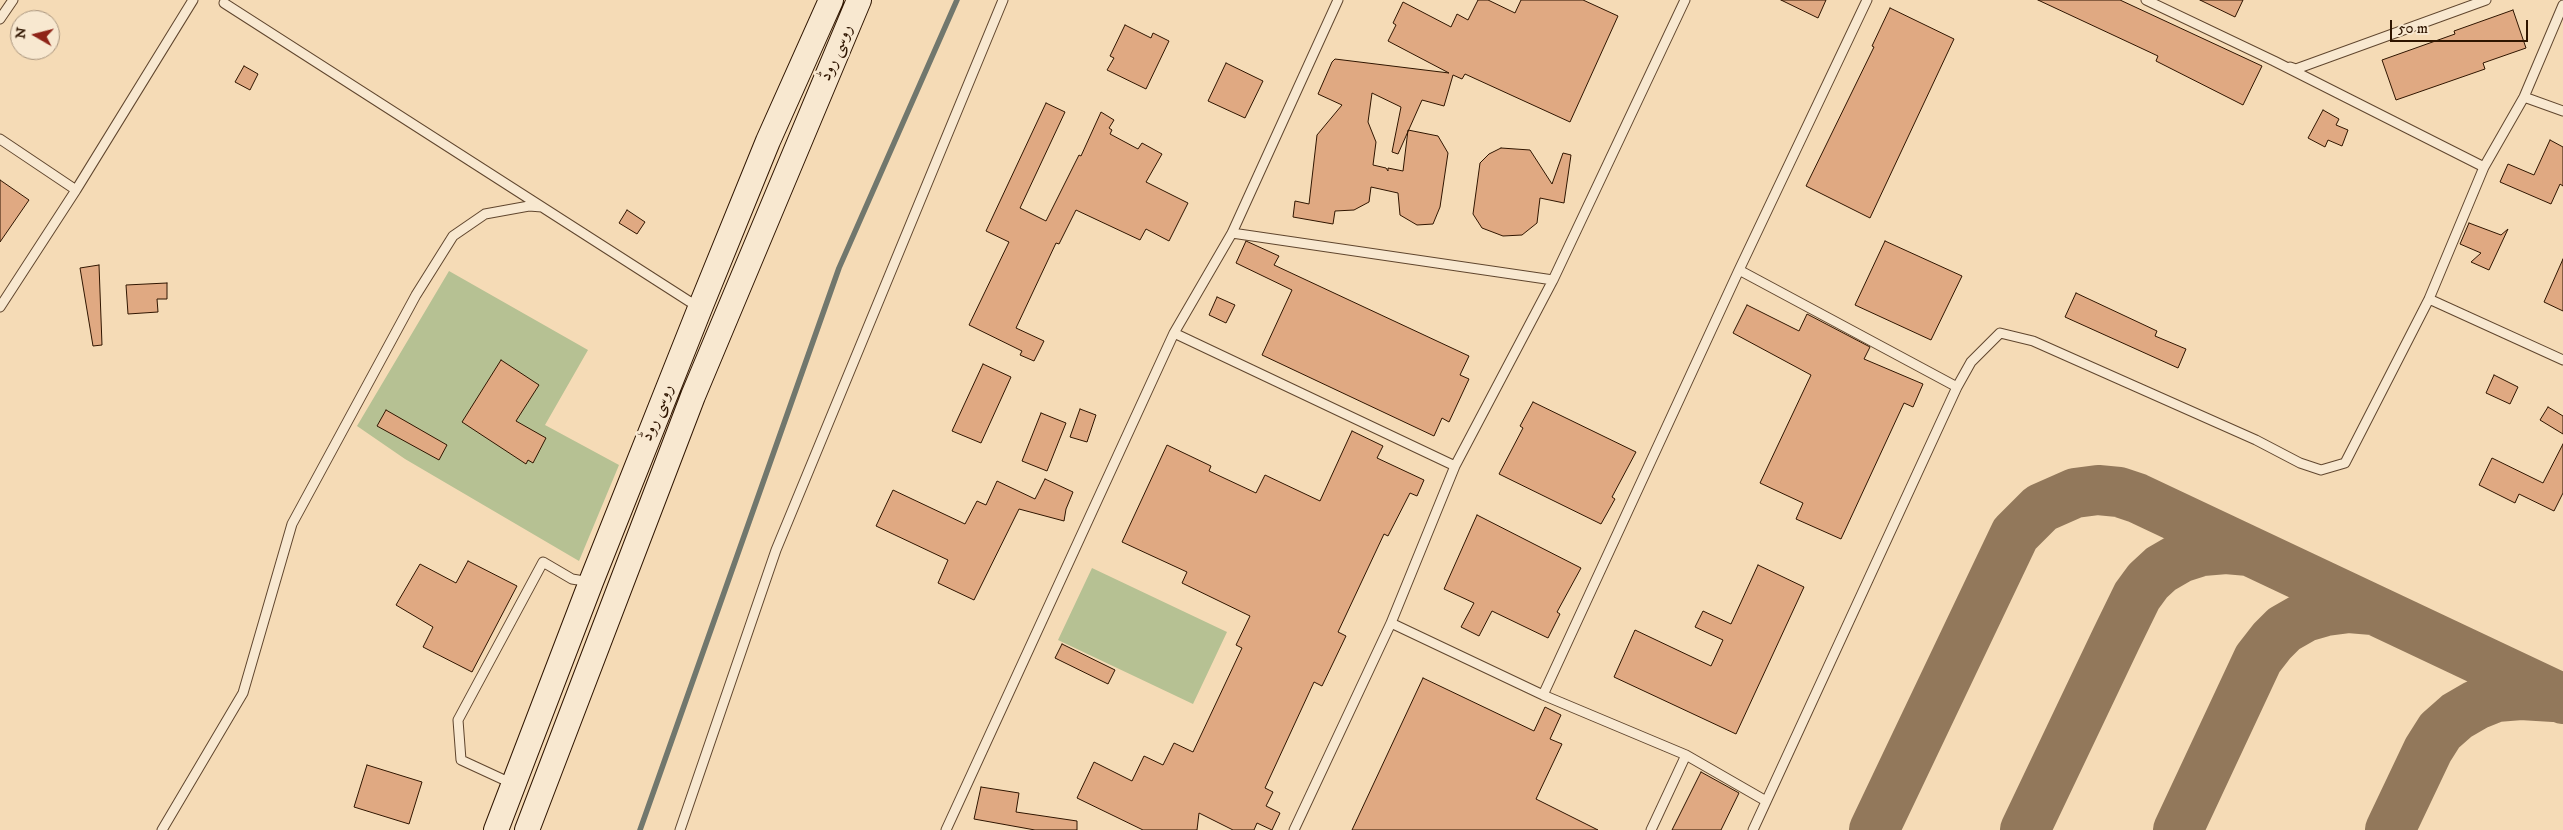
<!DOCTYPE html>
<html>
<head>
<meta charset="utf-8">
<style>
  body { margin:0 }
  #map { position:relative; width:2563px; height:830px; overflow:hidden; background:#f5dbb6; font-family:"IM FELL DW Pica",serif }
  canvas { display:block }
  .north { position:absolute; left:10px; top:10px; width:50px; height:50px; box-sizing:border-box; background:#f8e8d0; border:1px solid #a8947d; border-radius:50%; rotate:278deg; font-size:14px; font-weight:700; line-height:20px; text-align:center; color:#2f1500 }
  .north::after { content:''; display:block; margin:auto; width:18px; height:22px; background:#8f2418; clip-path:polygon(50% 0,100% 100%,50% 72%,0 100%) }
  .scale { position:absolute; left:2390px; top:20px; width:138px; height:22px; box-sizing:border-box; border:2px solid #2f1500; border-top:0; padding-left:6px; font-size:15px; line-height:18px; white-space:nowrap; color:#2f1500; -webkit-text-stroke:4px #f8e8d0; paint-order:stroke }
</style>
</head>
<body>
<div id="map">
<canvas width="2563" height="830"></canvas>
<div class="north">N</div>
<div class="scale">50 m</div>
</div>
<script>
const ctx = document.querySelector('canvas').getContext('2d');
ctx.lineJoin = 'round';
function fillPath(path, color) { ctx.fillStyle = color; ctx.fill(path, 'evenodd'); }
const poly = rows => new Path2D(rows.map(r => 'M' + r).join(''));
function strokePath(path, color, width, dash) { ctx.strokeStyle = color; ctx.lineWidth = width; ctx.lineCap = dash ? 'butt' : 'round'; ctx.setLineDash(dash || []); ctx.stroke(path); }
function drawText(font, color, halo, rows, align = 'center') {
  ctx.font = font + ' "IM FELL DW Pica",Amiri,serif'; ctx.lineWidth = 5; ctx.setLineDash([]); ctx.textBaseline = 'middle'; ctx.strokeStyle = halo; ctx.fillStyle = color; for (const [text, x, y, turn = 0] of rows) {
    ctx.save(); ctx.translate(x, y); ctx.rotate((+turn || 0) * Math.PI / 180); ctx.textAlign = isNaN(turn) ? turn : align; if (halo) ctx.strokeText(text, 0, 0); ctx.fillText(text, 0, 0); ctx.restore();
  }
}
fillPath(poly([
  [449,271,588,350,545,425,619,465,579,561,405,459,357,426],
  [1092,568,1227,632,1193,704,1058,640]
]), '#b6c193');
strokePath(poly([
  [640,830,839,268,957,0]
]), '#71776d', 5.5);
strokePath(poly([
  [1874,830,2015,534,2041,508,2075,493,2098,490,2119,492,2137,498,2563,699],
  [2025,830,2116,639,2137,596,2148,581,2161,569,2180,558,2202,551,2226,549,2249,551],
  [2178,830,2258,659,2272,641,2284,629,2305,617,2326,611,2349,608,2373,610],
  [2390,830,2428,750,2440,731,2457,716,2476,705,2496,697,2521,695,2554,697]
]), '#92785b', 50);
const building = poly([
  [1478,0,1488,0,1515,13,1521,0,1583,0,1618,16,1570,122,1465,74,1462,79,1453,75,1444,106,1422,100,1398,154,1392,152,1401,107,1372,93,1368,122,1376,142,1373,165,1386,168,1388,171,1388,168,1403,171,1408,130,1438,136,1448,153,1440,207,1433,224,1417,225,1400,215,1398,193,1371,187,1369,202,1354,210,1335,211,1333,224,1293,217,1295,201,1309,204,1317,135,1342,105,1318,94,1332,62,1335,59,1449,73,1388,41,1396,25,1393,23,1403,2,1451,27,1457,14,1468,20,1478,0],
  [1781,0,1826,0,1818,18,1781,0],
  [2038,0,2120,0,2262,66,2243,105,2156,61,2158,56,2038,0],
  [2200,0,2243,0,2235,17,2200,0],
  [1890,8,1954,39,1870,218,1806,186,1874,47,1872,46,1890,8],
  [2513,10,2526,48,2483,63,2485,69,2396,100,2382,60,2455,34,2454,31,2513,10],
  [1125,25,1151,38,1153,33,1169,41,1146,89,1107,70,1114,58,1110,56,1125,25],
  [1226,63,1263,81,1245,118,1208,101,1226,63],
  [244,66,258,74,250,90,235,82,244,66],
  [1046,103,1065,112,1020,208,1046,221,1079,155,1081,156,1101,112,1114,120,1109,128,1112,130,1110,134,1138,149,1142,143,1162,154,1146,182,1188,203,1169,241,1146,229,1140,240,1076,210,1059,244,1056,243,1016,328,1044,341,1034,361,1020,355,1022,351,969,325,1009,242,986,231,1046,103],
  [2323,110,2339,119,2336,125,2348,130,2342,146,2328,140,2325,147,2308,138,2323,110],
  [2550,140,2563,147,2563,186,2560,184,2551,204,2500,182,2508,164,2534,175,2550,140],
  [1501,148,1530,150,1552,184,1563,153,1571,155,1564,203,1540,198,1537,223,1522,235,1503,236,1482,228,1473,214,1480,163,1489,154,1501,148],
  [0,180,29,200,0,242,0,180],
  [627,210,645,222,637,234,619,223,627,210],
  [2469,223,2501,235,2508,229,2489,270,2471,262,2481,253,2460,244,2469,223],
  [1246,241,1279,256,1274,265,1469,356,1460,375,1469,379,1449,422,1442,418,1434,436,1262,355,1292,290,1236,263,1246,241],
  [1885,241,1962,276,1931,340,1855,305,1885,241],
  [2563,259,2563,311,2544,302,2563,259],
  [99,265,102,345,93,346,80,268,99,265],
  [167,283,167,299,157,299,158,312,128,314,126,285,167,283],
  [2076,293,2157,331,2155,336,2186,349,2178,368,2065,317,2076,293],
  [1217,297,1235,305,1226,323,1209,315,1217,297],
  [1747,305,1799,331,1807,314,1870,347,1864,359,1923,384,1913,407,1904,403,1841,539,1796,519,1803,503,1760,483,1811,375,1733,333,1747,305],
  [501,360,539,385,516,421,546,438,533,463,528,460,526,464,462,422,501,360],
  [983,364,1011,377,981,443,952,431,983,364],
  [2494,375,2518,387,2510,404,2486,393,2494,375],
  [1533,402,1636,452,1612,497,1615,499,1601,524,1499,474,1523,428,1520,426,1533,402],
  [2548,407,2563,416,2563,434,2540,420,2548,407],
  [1080,409,1096,415,1087,442,1070,437,1080,409],
  [386,410,447,445,439,460,377,426,386,410],
  [1041,413,1066,423,1047,471,1022,461,1041,413],
  [1352,431,1383,446,1377,458,1424,480,1417,496,1410,493,1388,536,1384,534,1338,632,1346,636,1322,686,1314,682,1265,788,1273,792,1266,806,1280,813,1272,830,1257,823,1254,830,1233,830,1199,813,1197,830,1143,830,1077,798,1094,762,1132,781,1144,756,1163,765,1174,743,1193,752,1242,648,1236,645,1250,616,1182,583,1187,572,1122,542,1167,445,1211,466,1209,471,1256,493,1265,475,1320,501,1352,431],
  [2563,444,2563,493,2554,511,2519,494,2515,503,2479,485,2492,458,2543,483,2563,444],
  [1045,479,1073,492,1066,509,1064,521,1019,509,974,600,938,583,948,560,876,526,893,490,965,524,977,501,986,505,997,481,1035,499,1045,479],
  [1477,515,1581,568,1557,612,1560,614,1548,638,1492,611,1479,636,1461,627,1474,603,1444,589,1477,515],
  [468,561,517,586,472,672,423,647,433,627,396,605,420,564,456,583,468,561],
  [1758,565,1804,587,1736,734,1614,677,1635,630,1711,666,1723,640,1695,627,1703,611,1731,624,1758,565],
  [1062,644,1115,670,1108,684,1055,658,1062,644],
  [1423,678,1534,731,1545,707,1561,715,1550,739,1562,744,1536,799,1598,830,1352,830,1423,678],
  [367,765,422,782,409,824,354,807,367,765],
  [1701,772,1739,793,1721,830,1672,830,1701,772],
  [981,787,1019,793,1016,812,1077,821,1077,830,1035,830,974,819,981,787]
]);
fillPath(building, '#e0a982');
strokePath(building, '#2f1500', 1);
const service = poly([
  [2146,0,2274,61,2484,167],
  [224,3,698,307],
  [0,19,13,0],
  [2290,67,2296,69,2486,0],
  [2524,97,2563,111],
  [0,139,76,190],
  [1232,233,1553,280],
  [1739,270,1957,387],
  [2429,299,2563,360],
  [0,307,76,190,193,0],
  [1174,333,1455,466],
  [1391,623,1543,695,1686,755,1766,801],
  [1543,695,1739,270,1867,0],
  [513,784,461,760,458,720,543,562,572,579,590,582],
  [162,830,243,693,292,524,416,295,453,236,485,214,529,206,542,207],
  [680,830,776,550,1003,0],
  [946,830,1174,333,1232,233,1338,0],
  [1294,830,1391,623,1455,466,1553,280,1685,0],
  [1651,830,1686,755],
  [1753,830,1957,387,1971,362,2000,333,2033,341,2256,440,2300,463,2321,470,2345,463,2429,299,2484,167,2524,97,2563,5]
]);
const secondary = poly([
  [496,830,591,582,700,308,768,141,831,0],
  [527,830,693,396,859,0]
]);
strokePath(service, '#60462e', 11);
strokePath(secondary, '#2f1500', 26);
strokePath(service, '#f8e8d0', 9);
strokePath(secondary, '#f8e8d0', 24);
drawText('18px', '#2f1500', '#f8e8d0', [
  ["روسی روڈ",837,53,-67],
  ["روسی روڈ",658,413,-68]
]);
</script>
</body>
</html>
